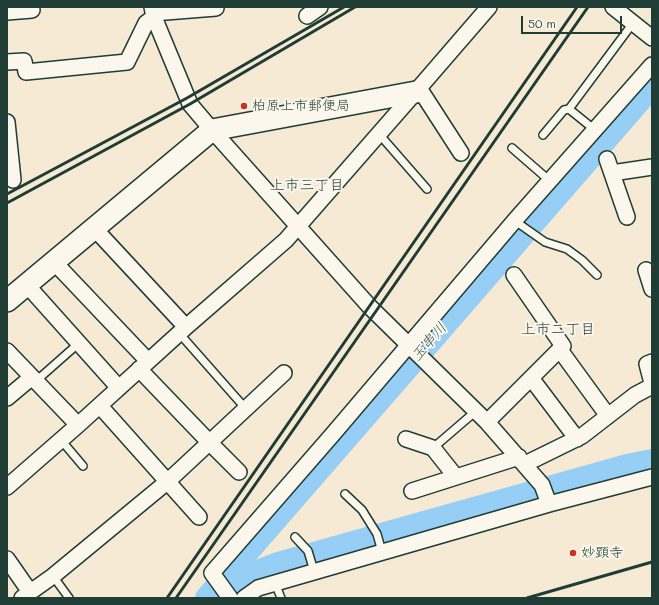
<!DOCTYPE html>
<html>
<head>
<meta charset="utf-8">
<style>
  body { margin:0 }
  #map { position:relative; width:659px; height:605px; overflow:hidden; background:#f6ead5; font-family:Mali,sans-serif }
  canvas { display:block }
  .frame { position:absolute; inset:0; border:8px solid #1f3d34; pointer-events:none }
  .scale { position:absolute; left:521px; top:16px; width:101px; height:18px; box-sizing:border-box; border:2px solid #1f3d34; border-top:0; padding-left:5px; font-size:12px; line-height:14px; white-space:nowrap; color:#1f3d34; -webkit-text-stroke:3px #fbf7ec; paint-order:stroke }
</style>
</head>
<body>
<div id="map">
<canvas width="659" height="605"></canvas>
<div class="frame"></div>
<div class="scale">50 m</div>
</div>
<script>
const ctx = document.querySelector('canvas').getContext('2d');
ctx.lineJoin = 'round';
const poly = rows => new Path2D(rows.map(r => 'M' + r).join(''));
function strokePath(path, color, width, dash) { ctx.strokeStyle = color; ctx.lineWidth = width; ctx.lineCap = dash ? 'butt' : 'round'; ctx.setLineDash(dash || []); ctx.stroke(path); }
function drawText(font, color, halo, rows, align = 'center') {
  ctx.font = font + ' Mali,"Klee One",sans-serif'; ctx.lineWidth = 4; ctx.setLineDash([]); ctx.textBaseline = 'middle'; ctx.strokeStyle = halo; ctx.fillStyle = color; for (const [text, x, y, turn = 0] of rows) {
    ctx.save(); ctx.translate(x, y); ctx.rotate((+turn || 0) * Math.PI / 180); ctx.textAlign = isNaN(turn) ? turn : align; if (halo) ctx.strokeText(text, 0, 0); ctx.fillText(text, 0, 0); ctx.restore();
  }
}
strokePath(poly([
  [217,588,278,564,627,466,652,461],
  [207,598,652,86]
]), '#97cef6', 24);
const lane = poly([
  [569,109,633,23],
  [379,134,427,189],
  [543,135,564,110,569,109,595,130],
  [512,148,550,181],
  [515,221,545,242,567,249,582,260,597,275],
  [179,333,246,409],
  [36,381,79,343],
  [61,440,83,466],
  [433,448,476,411],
  [345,494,362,510,377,534,382,552],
  [295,537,308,551,314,571],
  [53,576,69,598],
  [275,583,281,598]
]);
const street = poly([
  [152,7,154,17,190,104,212,130,370,307,487,422,542,485,549,504],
  [613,7,652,38],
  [7,12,32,10],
  [153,13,216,8],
  [307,16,320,7],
  [7,62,24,61,26,72,127,62,146,23,154,17],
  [419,88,461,153],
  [7,122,13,180],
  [607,159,627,217],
  [612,173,652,167],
  [94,228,186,327],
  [54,262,148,361],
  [646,270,652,289],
  [26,284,119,388],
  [560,350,608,416],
  [7,351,78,425],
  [652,362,647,364,652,383],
  [139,369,210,443,239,472],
  [531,378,577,439],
  [7,398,32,377],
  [100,406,199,517],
  [487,422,563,346,514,275],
  [406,439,433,448,456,477],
  [525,464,582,436,635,395,652,386],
  [7,487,78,425,186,327,286,240,419,88,489,7],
  [412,491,519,457],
  [7,559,30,592],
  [22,598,53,576,167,482,284,373],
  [230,598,212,573,333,434,516,219,652,65],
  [244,598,258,588,549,504,652,477]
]);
const secondary = poly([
  [7,301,212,130,416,92]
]);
strokePath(lane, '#1f3d34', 10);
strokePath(street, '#1f3d34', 18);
strokePath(secondary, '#1f3d34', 24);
strokePath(lane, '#fbf7ec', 7);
strokePath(street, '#fbf7ec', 15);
strokePath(secondary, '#fbf7ec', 21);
strokePath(poly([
  [7,194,187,98,344,7],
  [7,203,190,104,355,7],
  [167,598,577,7],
  [176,598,588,7],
  [527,598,652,562]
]), '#1f3d34', 3);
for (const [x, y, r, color] of [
  [244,106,4,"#c8321e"],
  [573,553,4,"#c8321e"]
]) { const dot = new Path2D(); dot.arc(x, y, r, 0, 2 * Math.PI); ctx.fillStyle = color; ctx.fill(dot); strokePath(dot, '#fbf7ec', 1.5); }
drawText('14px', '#1f3d34', '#fbf7ec', [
  ["柏原上市郵便局",252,106],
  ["妙顕寺",581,553]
], 'left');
drawText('15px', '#1f3d34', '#fbf7ec', [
  ["上市三丁目",307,185],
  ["上市二丁目",558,329]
]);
drawText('italic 15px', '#375a5b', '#fbf7ec', [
  ["玉串川",429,342,-49]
]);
</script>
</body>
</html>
